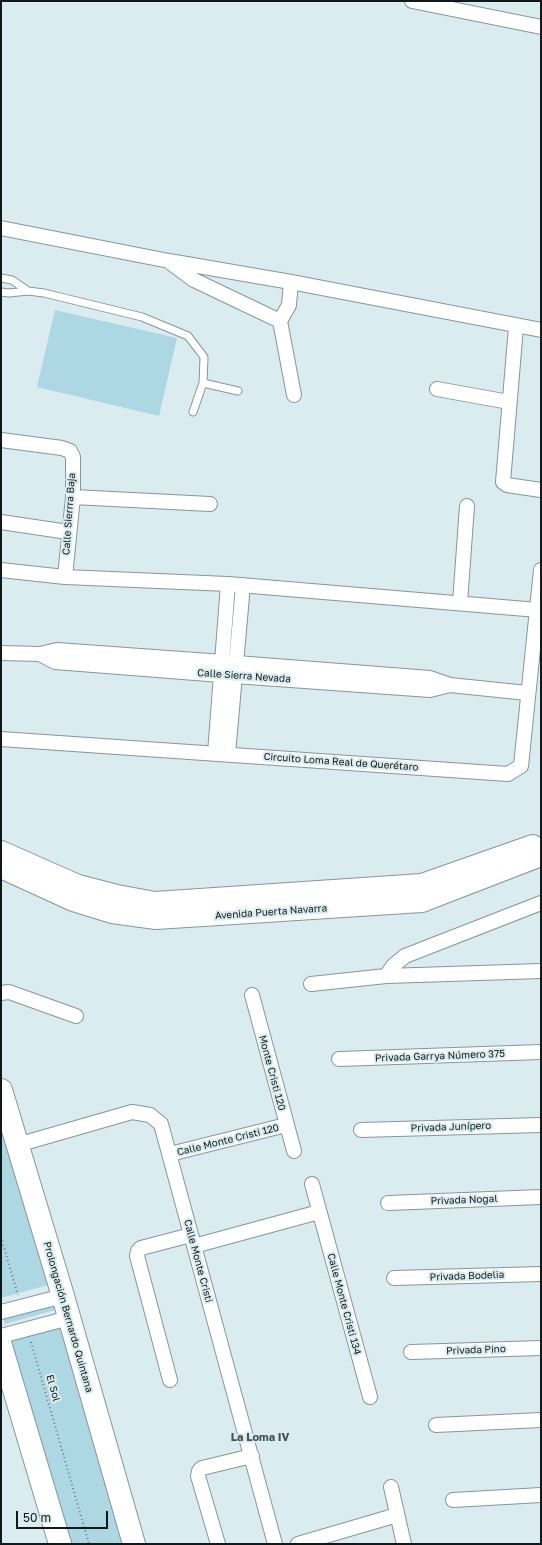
<!DOCTYPE html>
<html>
<head>
<meta charset="utf-8">
<style>
  body { margin:0 }
  #map { position:relative; width:542px; height:1545px; overflow:hidden; background:#daecf0; font-family:"Golos Text",sans-serif }
  canvas { display:block }
  .frame { position:absolute; inset:0; border:2px solid #111819; pointer-events:none }
  .scale { position:absolute; left:16px; top:1511px; width:92px; height:18px; box-sizing:border-box; border:2px solid #111819; border-top:0; padding-left:5px; font-size:12px; line-height:14px; white-space:nowrap; color:#111819; -webkit-text-stroke:3px #daecf0; paint-order:stroke }
</style>
</head>
<body>
<div id="map">
<canvas width="542" height="1545"></canvas>
<div class="frame"></div>
<div class="scale">50 m</div>
</div>
<script>
const ctx = document.querySelector('canvas').getContext('2d');
ctx.lineJoin = 'round';
function fillPath(path, color) { ctx.fillStyle = color; ctx.fill(path, 'evenodd'); }
const poly = rows => new Path2D(rows.map(r => 'M' + r).join(''));
function strokePath(path, color, width, dash) { ctx.strokeStyle = color; ctx.lineWidth = width; ctx.lineCap = dash ? 'butt' : 'round'; ctx.setLineDash(dash || []); ctx.stroke(path); }
function drawText(font, color, halo, rows, align = 'center') {
  ctx.font = font + ' "Golos Text",sans-serif'; ctx.lineWidth = 4; ctx.setLineDash([]); ctx.textBaseline = 'middle'; ctx.strokeStyle = halo; ctx.fillStyle = color; for (const [text, x, y, turn = 0] of rows) {
    ctx.save(); ctx.translate(x, y); ctx.rotate((+turn || 0) * Math.PI / 180); ctx.textAlign = isNaN(turn) ? turn : align; if (halo) ctx.strokeText(text, 0, 0); ctx.fillText(text, 0, 0); ctx.restore();
  }
}
fillPath(poly([
  [55,310,177,338,159,416,37,387],
  [1,1121,48,1285,1,1298],
  [53,1299,55,1310,5,1324,2,1313],
  [62,1325,127,1544,67,1544,7,1338]
]), '#acd7e3');
const lane = poly([
  [1,278,12,280,28,291],
  [1,292,9,293,28,291,44,293,142,317,188,336,204,357,203,383,193,412],
  [203,383,238,391]
]);
const street = poly([
  [412,1,541,27],
  [1,228,169,261,291,282,541,330],
  [171,263,194,280,280,321],
  [291,282,289,305,280,321,294,395],
  [516,327,503,482,507,485,541,490],
  [437,389,509,402],
  [1,440,62,448,70,451,73,457,73,497,65,577],
  [73,497,210,504],
  [1,522,68,532],
  [1,570,65,577,228,584,538,610],
  [460,603,467,506],
  [1,653,40,654,57,650,237,663,430,678,450,685,527,693],
  [40,654,55,662,221,675,430,690,450,685],
  [1,739,508,774,521,766,541,570],
  [215,753,228,584],
  [228,754,243,585],
  [386,976,393,966,405,956,541,903],
  [311,984,386,976,541,971],
  [1,993,9,992,76,1016],
  [252,995,294,1151],
  [339,1059,541,1052],
  [361,1130,541,1125],
  [17,1145,132,1112,150,1115,161,1124,275,1544],
  [170,1154,286,1125],
  [312,1184,370,1397],
  [388,1203,541,1197],
  [194,1246,319,1212],
  [394,1278,541,1274],
  [1,1312,63,1296],
  [1,1336,69,1318],
  [411,1352,541,1348],
  [170,1380,137,1256,138,1251,141,1248,191,1235],
  [436,1425,541,1420],
  [391,1487,404,1544],
  [453,1500,541,1495],
  [218,1544,198,1476,199,1471,202,1468,252,1456],
  [298,1544,397,1515]
]);
const secondary = poly([
  [1,851,78,885,117,895,155,902,422,884,533,845],
  [1,868,73,901,112,913,156,919,422,902,541,856]
]);
const primary = poly([
  [1,1090,63,1296,134,1544],
  [1,1346,60,1544]
]);
strokePath(lane, '#86969b', 9);
strokePath(street, '#86969b', 16);
strokePath(secondary, '#86969b', 22);
strokePath(primary, '#86969b', 24);
strokePath(poly([
  [1,1237,18,1295],
  [31,1342,89,1544]
]), '#6f7c7e', 2, [1, 3]);
strokePath(lane, '#fff', 7);
strokePath(street, '#fff', 14);
strokePath(secondary, '#fff', 20);
strokePath(primary, '#fff', 22);
drawText('10px', '#111819', '#daecf0', [
  ["Calle Sierrra Baja",69,514,-86],
  ["Calle Sierra Nevada",244,676,4],
  ["Circuito Loma Real de Querétaro",341,762,4],
  ["Avenida Puerta Navarra",271,912,-4],
  ["Privada Garrya Número 375",440,1056,-2],
  ["Monte Cristi 120",272,1073,75],
  ["Privada Junípero",451,1127,-2],
  ["Calle Monte Cristi 120",228,1140,-14],
  ["Privada Nogal",464,1200,-2],
  ["Calle Monte Cristi",198,1261,75],
  ["Privada Bodelia",467,1276,-2],
  ["Calle Monte Cristi 134",344,1304,75],
  ["Prolongación Bernardo Quintana",68,1317,74],
  ["Privada Pino",476,1350,-2],
  ["El Sol",53,1388,74]
]);
drawText('bold 11px', '#425054', '#daecf0', [
  ["La Loma IV",260,1438]
]);
</script>
</body>
</html>
